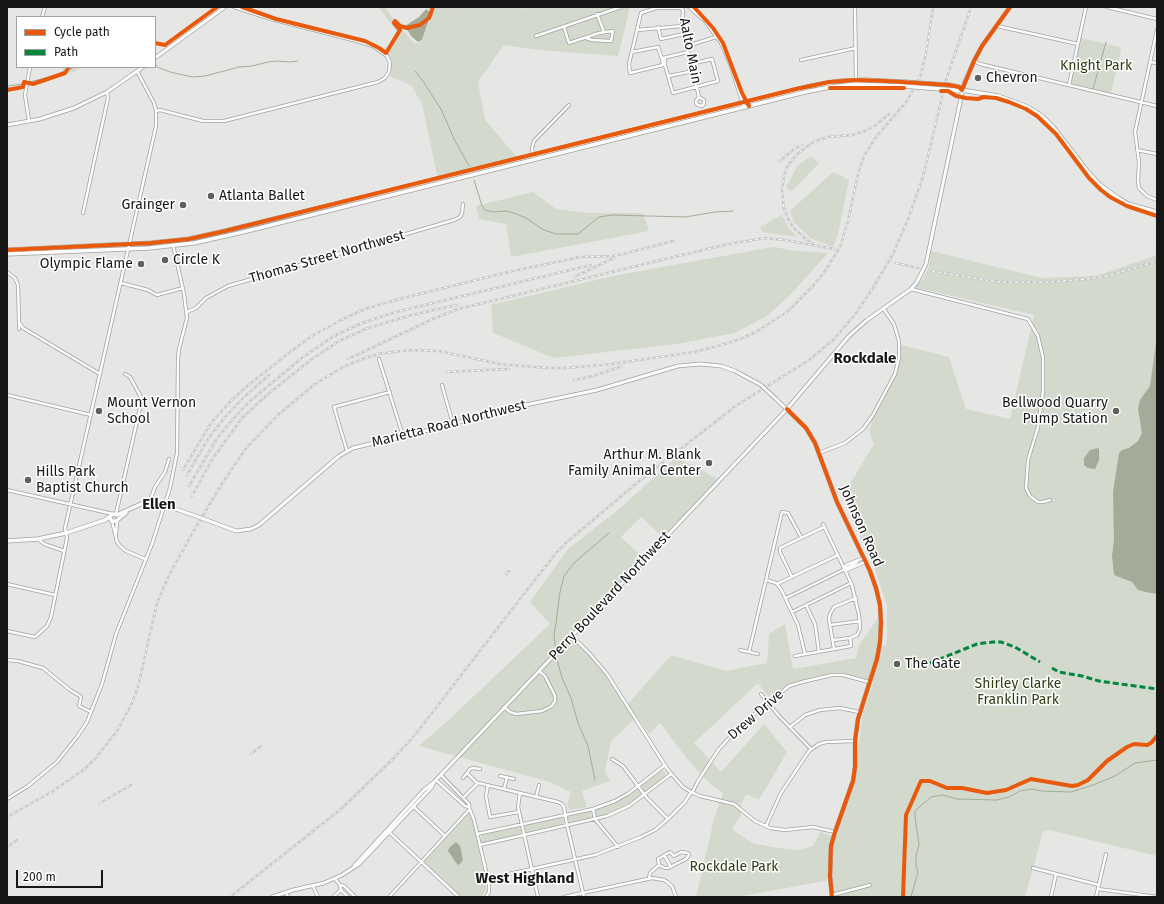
<!DOCTYPE html>
<html>
<head>
<meta charset="utf-8">
<style>
  body { margin:0 }
  #map { position:relative; width:1164px; height:904px; overflow:hidden; background:#e6e7e5; font-family:"Fira Sans",sans-serif }
  canvas { display:block }
  .frame { position:absolute; inset:0; border:8px solid #171716; pointer-events:none }
  .legend { position:absolute; left:16px; top:16px; width:140px; height:52px; box-sizing:border-box; background:#fff; border:1px solid #a2a2a2; margin:0; padding:5px 7px; list-style:none; font-size:12px; color:#171716 }
  .legend li { display:flex; align-items:center; gap:8px; height:20px }
  .legend b { width:20px; border:1px solid #a2a2a2 }
  .scale { position:absolute; left:16px; top:870px; width:87px; height:18px; box-sizing:border-box; border:2px solid #171716; border-top:0; padding-left:5px; font-size:12px; line-height:14px; white-space:nowrap; color:#171716; -webkit-text-stroke:3px #fff; paint-order:stroke }
</style>
</head>
<body>
<div id="map">
<canvas width="1164" height="904"></canvas>
<div class="frame"></div>
<ul class="legend">
<li><b style="height:5px;background:#e8590c"></b>Cycle path</li>
<li><b style="height:5px;background:#00873e"></b>Path</li>
</ul>
<div class="scale">200 m</div>
</div>
<script>
const ctx = document.querySelector('canvas').getContext('2d');
ctx.lineJoin = 'round';
function fillPath(path, color) { ctx.fillStyle = color; ctx.fill(path, 'evenodd'); }
const poly = rows => new Path2D(rows.map(r => 'M' + r).join(''));
function strokePath(path, color, width, dash) { ctx.strokeStyle = color; ctx.lineWidth = width; ctx.lineCap = dash ? 'butt' : 'round'; ctx.setLineDash(dash || []); ctx.stroke(path); }
function drawText(font, color, halo, rows, align = 'center') {
  ctx.font = font + ' "Fira Sans",sans-serif'; ctx.lineWidth = 3; ctx.setLineDash([]); ctx.textBaseline = 'middle'; ctx.strokeStyle = halo; ctx.fillStyle = color; for (const [text, x, y, turn = 0] of rows) {
    ctx.save(); ctx.translate(x, y); ctx.rotate((+turn || 0) * Math.PI / 180); ctx.textAlign = isNaN(turn) ? turn : align; if (halo) ctx.strokeText(text, 0, 0); ctx.fillText(text, 0, 0); ctx.restore();
  }
}
fillPath(poly([
  [379,7,385,7,398,25,415,44,422,41,432,14,431,10,424,7,515,7,524,9,525,7,630,7,618,56,539,50,504,45,478,82,485,120,517,157,459,171,438,180,422,104,411,85,390,76,392,61,387,51,398,34],
  [1081,38,1120,47,1121,50,1111,93,1070,83],
  [63,67,84,67,61,77],
  [811,156,819,163,792,191,786,188,797,166],
  [833,172,849,180,838,234,833,247,810,238,794,222,790,211],
  [533,192,556,209,586,213,643,213,649,231,511,257,506,224,479,219,476,206],
  [782,215,788,227,797,237,762,232,760,227],
  [773,247,797,251,828,253,791,294,767,316,735,333,677,344,554,358,493,333,491,305,613,276],
  [931,251,1042,278,1096,276,1157,255,1157,856,1049,830,1043,832,1025,897,832,897,830,880,737,897,696,897,714,819,723,793,711,785,688,760,660,723,649,734,637,717,611,741,605,771,610,781,582,791,587,807,570,810,567,805,571,792,550,782,419,746,454,715,550,624,530,602,568,549,623,506,676,457,720,480,664,538,641,517,621,537,644,559,572,638,594,658,628,704,671,655,726,671,767,663,769,634,785,624,793,669,856,658,859,645,880,615,880,642,882,646,885,646,887,639,887,606,873,563,842,497,874,444,869,430,872,424,869,420,893,381,901,345,949,357,966,409,1010,419,1034,315,914,287,923,279,929,267],
  [843,673,874,681,863,713,857,755,855,776,834,837,820,832,813,846,799,850,778,848,752,843,732,829,741,815,741,805,746,794,759,800,787,752,764,724,721,772,694,743,758,683,768,696,790,685,816,676],
  [662,770,665,772,666,777,647,791,644,791,641,786,643,784],
  [636,789,640,791,641,795,630,803,607,814,599,817,596,815,596,810,598,809,615,803],
  [589,811,592,813,591,819,572,823,568,821,568,817,570,815],
  [470,812,486,881,486,889,482,897,461,897,424,862],
  [559,817,562,817,564,820,564,824,562,825,528,833,524,829,526,825],
  [517,827,521,829,521,833,520,835,486,842,483,843,481,841,481,836,483,834]
]), '#d3d9cd');
fillPath(poly([
  [426,9,430,12,431,14,422,40,418,42,411,36,405,26,419,17],
  [1157,336,1157,594,1146,592,1138,590,1132,582,1114,575,1112,556,1114,540,1113,492,1119,453,1122,450,1129,448,1138,441,1142,433,1138,409,1140,400,1150,386],
  [1099,448,1099,460,1095,469,1088,468,1084,465,1084,458,1090,450],
  [456,842,460,846,463,860,459,865,457,864,448,851,449,848]
]), '#a4ac99');
strokePath(poly([
  [155,63,157,67,170,72,192,77,205,76,239,67,252,66,268,62,277,61,290,62,298,61],
  [415,71,423,81,442,111,454,139,469,166],
  [30,82,56,75,75,67],
  [7,86,23,84],
  [1093,89,1106,42],
  [474,180,482,206,485,210,493,212,506,211,514,213,526,218,544,230,556,234,578,234,599,217,612,215,685,217,715,212,733,211],
  [556,652,554,635,556,623,560,592,564,576,575,562,609,533],
  [557,659,562,678,571,698,578,723,588,746,595,780],
  [911,897,918,872,916,866,916,856,919,845,915,817,915,812,917,809,931,797,943,795,957,799,997,800,1009,797,1020,791,1032,789,1042,791,1071,792,1093,785,1115,776,1135,763,1157,760]
]), '#a4ac99', 1);
const minor = poly([
  [656,7,656,8,681,8,683,10,682,26,699,97,696,101,696,103,698,105,702,106,704,104,704,100,699,97],
  [689,7,705,21,721,43,730,64,744,107],
  [855,7,856,80],
  [1107,7,1157,19],
  [656,8,641,13,629,64,630,73,663,65],
  [597,14,604,32],
  [42,17,45,7],
  [997,26,1078,44],
  [564,27,569,43,599,33,613,31,611,41,592,40,586,38],
  [658,27,661,39,684,34],
  [637,30,682,26],
  [1157,30,1135,132,1139,162,1138,181,1139,188,1147,196,1157,200],
  [536,36,621,7],
  [687,46,716,37],
  [632,52,658,47,662,59],
  [663,58,688,52],
  [663,58,665,60,665,65,663,64,662,60,663,58],
  [801,60,856,48],
  [974,61,980,64,1157,106],
  [1150,62,1157,63],
  [665,65,673,93,718,81,712,59,691,64],
  [669,76,693,71],
  [1069,85,1086,7],
  [156,111,160,110,203,121,224,121,378,82,385,78,389,72,390,63,387,56,373,46,353,40,271,19,234,7],
  [29,121,25,95,30,67],
  [1137,150,1157,154],
  [533,156,532,148,534,141,569,105],
  [83,213,108,98,107,92],
  [7,272,15,278,18,285,19,322,23,328,100,374],
  [121,283,148,290,157,295,183,288],
  [911,289,1028,319,1038,336,1043,358,1043,391,1038,427,1028,460,1026,488,1030,496,1038,502,1043,502,1050,500],
  [187,312,196,308,206,298,228,286,454,220,460,217,462,213,463,204],
  [19,329,19,323],
  [379,359,403,436],
  [442,385,453,424],
  [7,395,91,415],
  [347,451,334,407,390,392],
  [819,453,845,443,863,429,873,415,895,374,899,358,899,341,894,324,883,308],
  [7,490,113,514],
  [150,500,155,487,165,472,169,459],
  [116,514,142,399,130,377,125,374],
  [112,521,117,542,120,546,126,551,145,559],
  [823,524,852,585,859,615,860,629,857,635,850,638,833,640],
  [116,534,117,521],
  [38,539,44,544,64,551],
  [845,569,846,565,863,558],
  [845,571,865,562],
  [792,577,780,552,780,548,824,527],
  [766,580,776,583,781,589,798,625,805,654],
  [7,584,55,595],
  [777,584,838,555],
  [786,598,845,569,856,563,858,560],
  [806,605,815,624,819,652],
  [792,612,851,583],
  [830,625,860,621],
  [7,631,35,637,47,626,51,617,67,538,65,528,156,126,156,111,154,103,137,71],
  [572,636,590,654,607,674,668,770,683,787,691,792,700,796,734,804,755,821,770,828,785,830,813,827,835,832],
  [834,649,829,619,830,614,834,607,856,598],
  [740,650,758,654],
  [749,652,782,512,788,513,801,537],
  [795,656,851,646,850,638],
  [7,660,18,661,43,668,70,690,80,696,81,698,79,706,91,712],
  [761,694,779,716,811,749],
  [504,707,510,712,516,714,542,711,552,706,555,701,555,696,545,676,539,671],
  [790,727,805,715,820,710,840,708,859,712],
  [612,759,623,766,647,798,668,819],
  [467,773,477,783],
  [441,775,469,804,469,807,474,820,489,884,489,892,486,897],
  [500,776,514,779],
  [463,778,470,769,473,768,480,769],
  [436,780,465,806,469,807],
  [488,785,486,796,490,817,519,812],
  [504,789,507,777],
  [520,793,518,807,538,897],
  [692,793,698,781,719,749,741,725,789,686,802,682,832,675,843,675,869,682],
  [464,797,478,783,558,802,562,804,564,807,567,825,584,897],
  [536,797,539,785],
  [7,799,28,786,57,762,77,737,87,722,102,684,116,634,152,544,170,488,177,453,178,360,179,349,187,318,184,294,173,245],
  [413,806,445,836],
  [593,809,595,819,618,847],
  [766,826,781,793,809,751,819,744,826,742,855,741],
  [389,832,459,897],
  [477,834,593,809,615,801,629,793,665,765],
  [480,845,607,816,629,806,671,774],
  [664,855,671,867],
  [1033,868,1099,885],
  [335,879,340,885,341,890,348,897],
  [649,879,650,873,659,865,665,868,668,868,686,859,689,855,688,853,681,852,674,856,670,852,658,859,659,865],
  [488,880,509,874,595,855,641,837,655,830,668,819,685,802,691,792],
  [340,885,344,886,355,897],
  [313,886,318,897],
  [1098,889,1157,897],
  [286,892,288,897],
  [832,895,870,885],
  [333,897,341,890],
  [389,897,470,809],
  [564,897,652,878,664,880,667,882,672,886,676,897],
  [1051,897,1056,874],
  [1096,897,1106,854]
]);
const tertiary = poly([
  [155,58,225,7],
  [7,125,40,119,74,108,107,92,143,67],
  [776,399,806,428,815,443,837,502,870,571,876,588,880,605,881,623,880,642,877,659,858,719,855,741,855,767,853,781,835,832,831,846,830,876,832,897],
  [204,519,236,531,251,529,259,525,339,456,353,448,442,427,502,410,597,390,678,366,700,364],
  [354,866,424,790,434,782,787,409,849,336,867,320,911,289,917,282,926,264,964,84,974,61,982,46,1010,7],
  [272,897,293,890,324,883,342,875,359,864,431,788,434,782]
]);
const secondary = poly([
  [949,85,959,87,962,90],
  [954,90,958,91,962,90,998,96,1028,107,1042,116,1054,128,1088,172,1100,185,1118,198,1128,204,1157,212],
  [7,250,151,243,189,239,225,231,381,193,811,86,840,81,864,80,904,82],
  [7,254,149,248,194,243,243,232,805,92,830,87,856,84,903,86],
  [110,518,112,521,116,521,126,513],
  [7,541,38,539,66,533,105,520,113,514,117,515,121,513,150,500]
]);
strokePath(minor, '#a1a2a0', 4);
strokePath(tertiary, '#a1a2a0', 4.5);
strokePath(secondary, '#a1a2a0', 5);
strokePath(minor, '#fbfbfb', 2.5);
strokePath(tertiary, '#fbfbfb', 3);
strokePath(secondary, '#fbfbfb', 3.5);
const rail = poly([
  [780,161,794,149,802,145],
  [813,243,807,240,795,229,790,223,784,209,782,190,784,176,787,167,796,155,813,142,827,137,852,135,865,131,876,125,889,114],
  [896,263,918,268],
  [932,271,998,282,1050,282,1087,279,1108,276,1157,261],
  [574,277,614,258],
  [348,359,433,319,458,309,728,244,765,238,785,240,834,249],
  [447,372,509,369],
  [574,380,593,376,622,366],
  [183,470,211,423,230,402,247,386,294,349,312,336,341,320,365,309,399,299,513,271,580,257,612,256,623,254,673,241],
  [187,475,208,439,225,417,244,397,269,375],
  [189,486,216,440,232,420,249,402,303,357,334,336,362,323,396,312,591,265],
  [192,496,213,458,242,418,268,394,312,359,339,341,368,328,412,315,456,305],
  [506,574,509,571],
  [251,754,261,746],
  [100,803,131,785],
  [7,817,53,791,82,771,95,759,117,731,132,703,138,687,157,603,170,573,196,527,223,482,247,447,278,415,315,384,343,367,365,358,378,354,409,350,439,351,500,364,548,368,567,368,611,364,694,352,718,346,740,339,756,332,787,312,813,286,825,271,840,247,848,221,858,174,864,156,876,137,907,101,921,74,926,53,933,7],
  [7,847,17,840],
  [230,897,341,809,392,760,415,735,527,590,556,553,567,542,638,482,737,405,809,360,833,340,853,317,871,291,893,254,908,219,923,177,946,80,971,7]
]);
strokePath(rail, '#cacaca', 2.5);
strokePath(rail, '#fff', 1, [3]);
const tertiaryBridge = poly([
  [700,364,721,366,735,371,761,385,776,399],
  [153,501,204,519]
]);
const secondaryBridge = poly([
  [904,82,949,85],
  [903,86,954,90]
]);
strokePath(tertiaryBridge, '#a1a2a0', 4.5, []);
strokePath(secondaryBridge, '#a1a2a0', 5, []);
strokePath(tertiaryBridge, '#fbfbfb', 3);
strokePath(secondaryBridge, '#fbfbfb', 3.5);
strokePath(poly([
  [930,663,977,644,993,642,1001,642,1015,647,1040,662],
  [1052,668,1059,672,1082,676,1099,681,1157,689]
]), '#00873e', 3, [6, 3]);
strokePath(poly([
  [242,7,276,19,365,41,379,48,386,53,400,30,394,23,395,21,400,26,407,28,420,25,429,18,433,7],
  [694,7,713,28,723,43,742,93,749,106],
  [155,43,165,45,217,7],
  [830,88,904,88],
  [7,90,23,87,24,82,33,84,65,73,69,67],
  [941,91,948,91,956,96,966,98,978,99,984,97,996,98,1009,102,1026,109,1037,116,1056,134,1089,178,1101,190,1110,197,1127,206,1157,216],
  [7,250,151,243,189,239,225,231,796,89,829,82,856,80,886,81,949,85,959,87,962,90,974,61,982,46,1010,7],
  [787,409,806,428,815,443,837,502,870,571,876,588,880,605,881,623,880,642,877,659,858,719,855,741,855,767,853,781,835,832,831,846,830,876,832,897],
  [903,897,906,815,921,781,930,781,947,788,962,788,987,793,1006,790,1031,779,1072,786,1078,785,1088,780,1107,761,1127,747,1134,744,1147,745,1151,743,1157,736]
]), '#e8590c', 4);
for (const [x, y, r, color] of [
  [978,78,4,"#5f605e"],
  [211,196,4,"#5f605e"],
  [183,205,4,"#5f605e"],
  [165,260,4,"#5f605e"],
  [141,264,4,"#5f605e"],
  [99,411,4,"#5f605e"],
  [1116,411,4,"#5f605e"],
  [709,463,4,"#5f605e"],
  [28,480,4,"#5f605e"],
  [897,664,4,"#5f605e"]
]) { const dot = new Path2D(); dot.arc(x, y, r, 0, 2 * Math.PI); ctx.fillStyle = color; ctx.fill(dot); strokePath(dot, '#fff', 1.5); }
drawText('14px', '#171716', '#fff', [
  ["Aalto Main",690,51,79],
  ["Thomas Street Northwest",327,257,-16],
  ["Marietta Road Northwest",449,424,-14],
  ["Johnson Road",861,526,66],
  ["Perry Boulevard Northwest",610,596,-47],
  ["Drew Drive",756,715,-41]
]);
drawText('14px', '#2e3f14', '#fff', [
  ["Knight Park",1096,66],
  ["Shirley Clarke",1018,684],
  ["Franklin Park",1018,700],
  ["Rockdale Park",734,867]
]);
drawText('14px', '#171716', '#fff', [
  ["Chevron",986,78],
  ["Atlanta Ballet",219,196],
  ["Grainger",175,205,"right"],
  ["Circle K",173,260],
  ["Olympic Flame",133,264,"right"],
  ["Mount Vernon",107,403],
  ["School",107,419],
  ["Bellwood Quarry",1108,403,"right"],
  ["Pump Station",1108,419,"right"],
  ["Arthur M. Blank",701,455,"right"],
  ["Family Animal Center",701,471,"right"],
  ["Hills Park",36,472],
  ["Baptist Church",36,488],
  ["The Gate",905,664]
], 'left');
drawText('bold 15px', '#171716', '#fff', [
  ["Rockdale",865,359],
  ["Ellen",159,505],
  ["West Highland",525,879]
]);
</script>
</body>
</html>
